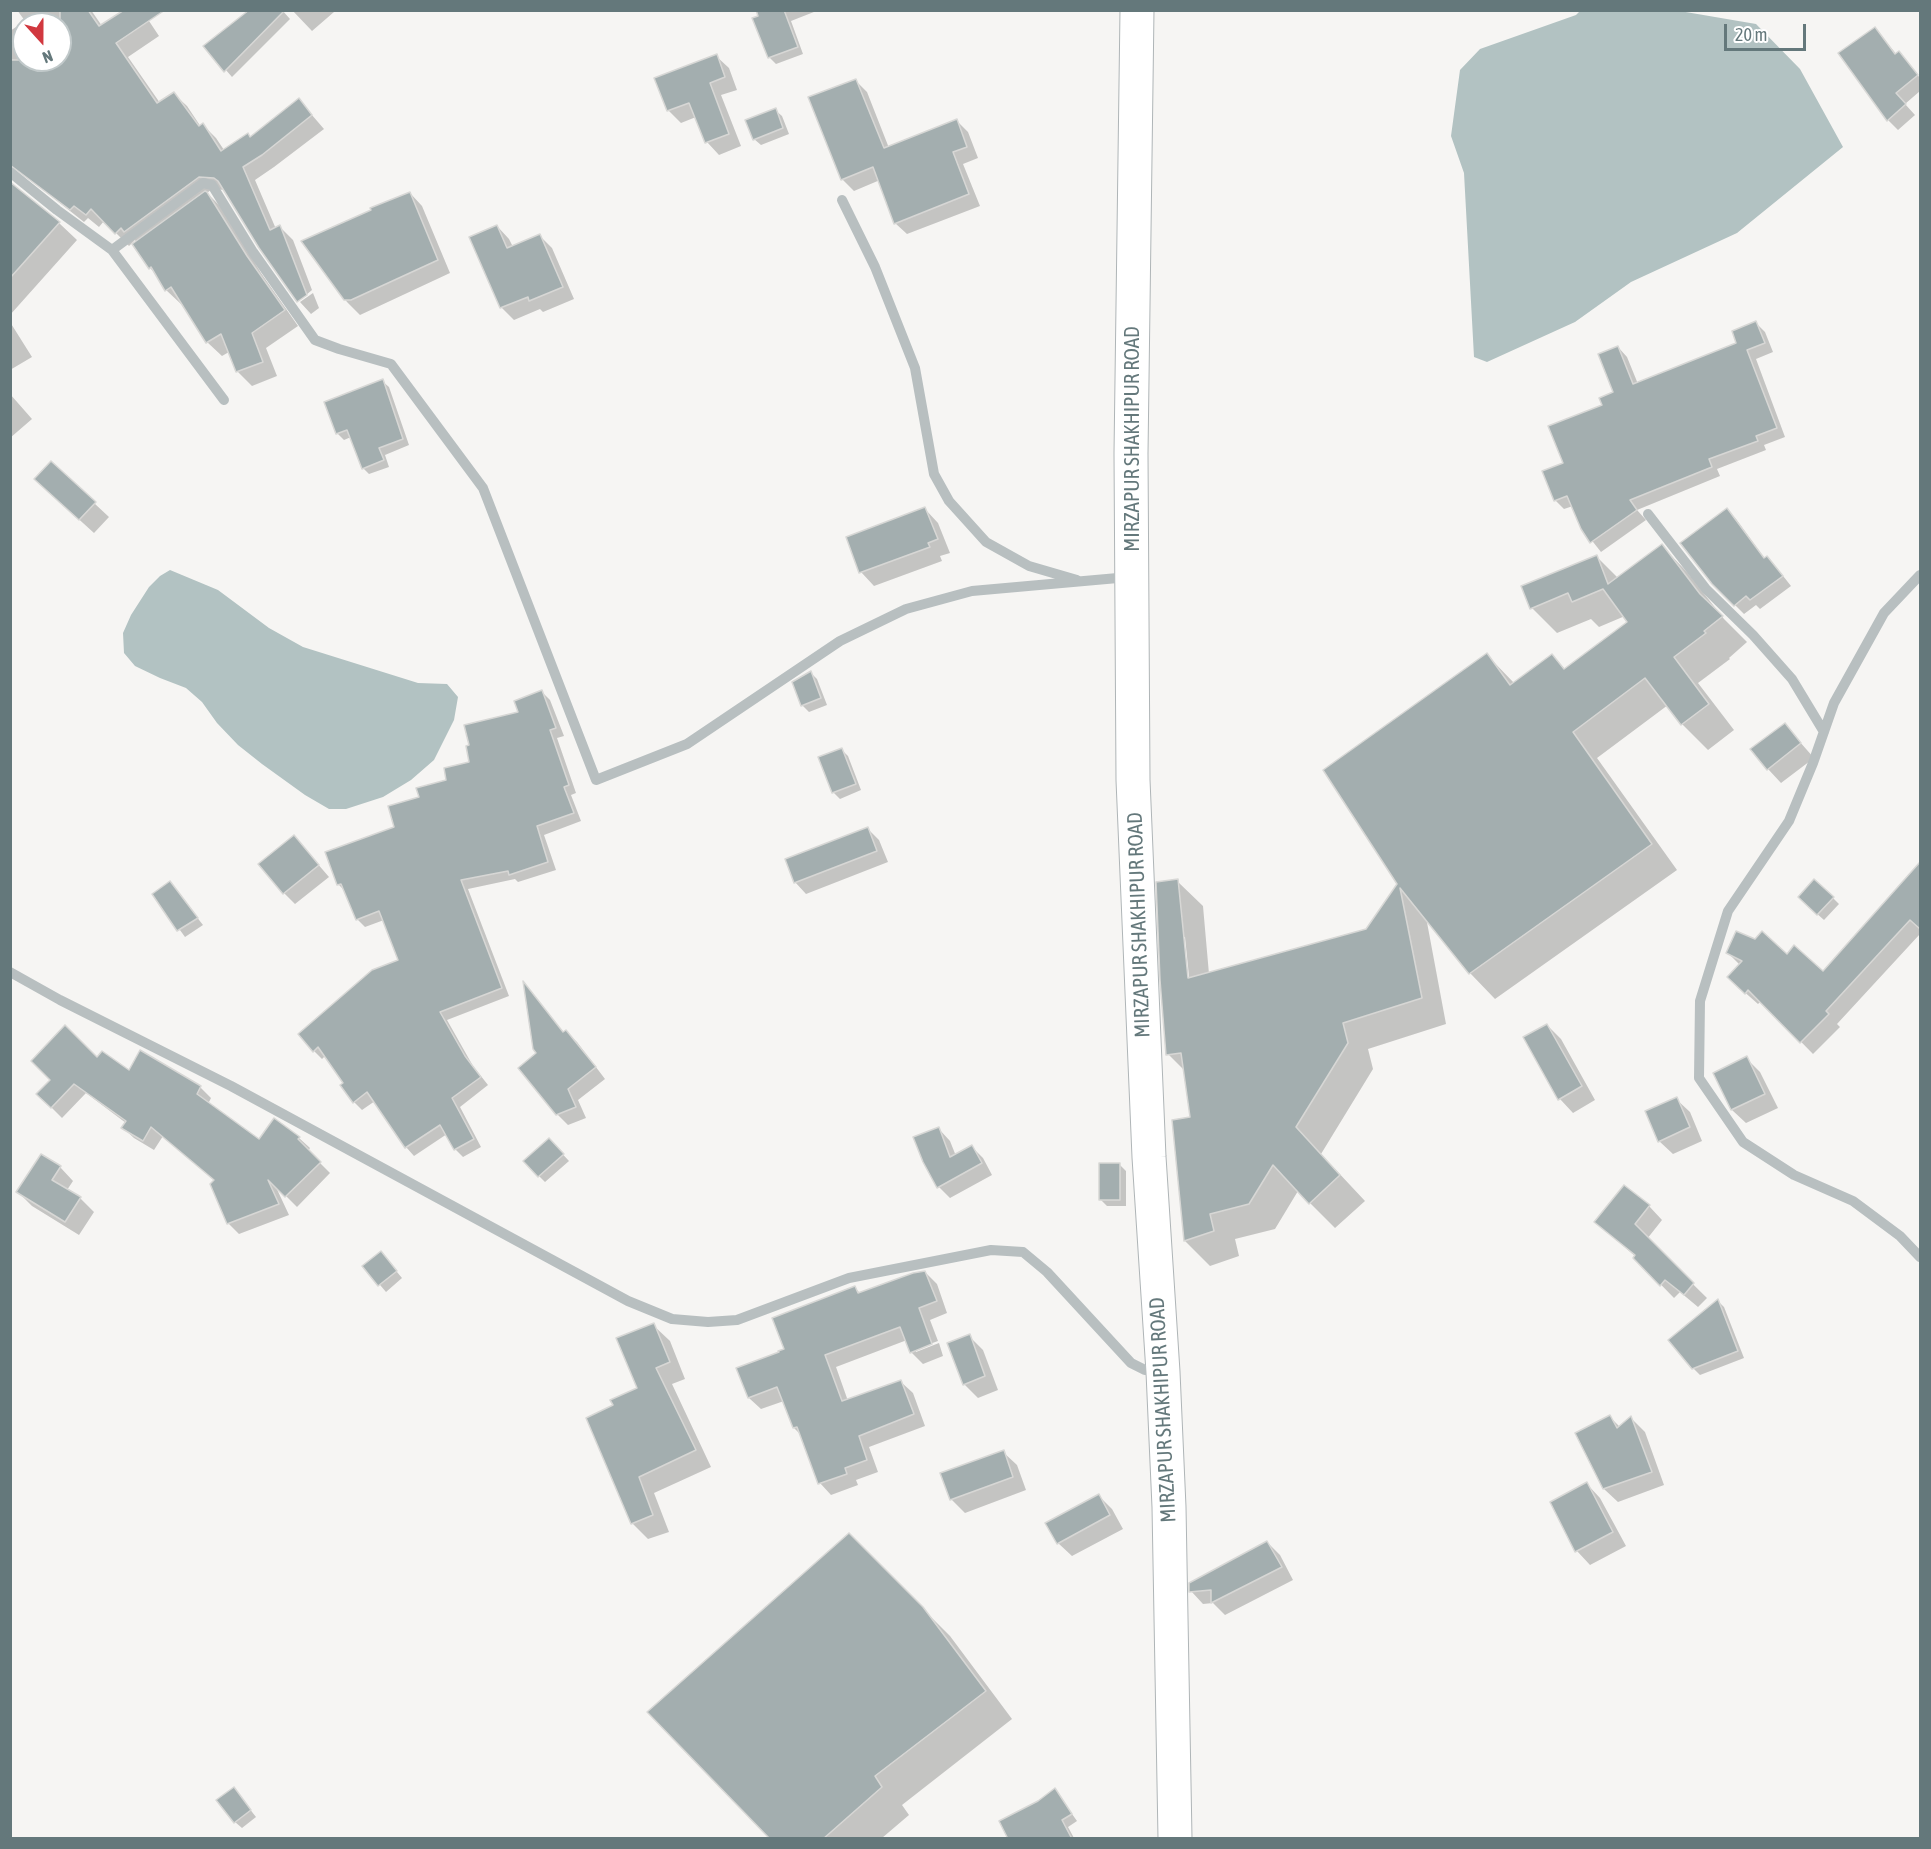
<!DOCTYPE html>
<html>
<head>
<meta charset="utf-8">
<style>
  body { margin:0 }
  #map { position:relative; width:1931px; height:1849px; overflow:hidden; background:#f6f5f3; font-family:"Asap Condensed",sans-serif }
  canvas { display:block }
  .frame { position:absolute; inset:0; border:12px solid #64787b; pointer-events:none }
  .north { position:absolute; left:12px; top:12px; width:60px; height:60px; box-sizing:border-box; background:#fff; border:2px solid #c1c9ca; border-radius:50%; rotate:159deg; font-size:16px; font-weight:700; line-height:24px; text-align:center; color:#64787b }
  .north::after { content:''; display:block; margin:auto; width:21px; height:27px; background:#d1383f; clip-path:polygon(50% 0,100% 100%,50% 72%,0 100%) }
  .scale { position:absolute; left:1724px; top:24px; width:82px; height:27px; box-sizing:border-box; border:3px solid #64787b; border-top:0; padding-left:8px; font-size:18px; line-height:21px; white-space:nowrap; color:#64787b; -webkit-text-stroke:4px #fff; paint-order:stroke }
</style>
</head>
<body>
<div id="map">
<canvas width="1931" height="1849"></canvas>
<div class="frame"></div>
<div class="north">N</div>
<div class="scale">20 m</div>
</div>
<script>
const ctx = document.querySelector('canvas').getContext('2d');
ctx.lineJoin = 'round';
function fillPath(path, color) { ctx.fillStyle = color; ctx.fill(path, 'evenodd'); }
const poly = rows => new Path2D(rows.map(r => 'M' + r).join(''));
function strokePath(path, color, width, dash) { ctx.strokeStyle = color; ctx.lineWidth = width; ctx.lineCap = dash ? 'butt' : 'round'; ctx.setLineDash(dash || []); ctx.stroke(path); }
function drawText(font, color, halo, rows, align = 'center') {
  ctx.font = font + ' "Asap Condensed",sans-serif'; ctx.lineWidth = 6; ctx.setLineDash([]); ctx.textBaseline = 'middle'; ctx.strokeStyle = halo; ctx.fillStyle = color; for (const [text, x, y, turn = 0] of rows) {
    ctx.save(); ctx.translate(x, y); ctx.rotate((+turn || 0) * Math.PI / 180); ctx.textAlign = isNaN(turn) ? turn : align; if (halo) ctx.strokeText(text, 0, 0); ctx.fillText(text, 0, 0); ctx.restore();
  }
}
fillPath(poly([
  [1674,10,1756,24,1800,69,1843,147,1737,233,1631,282,1575,322,1487,362,1474,357,1464,173,1451,136,1460,70,1480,49,1576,15,1580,11],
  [170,570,218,590,269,628,303,647,418,683,447,684,458,697,454,720,434,760,411,780,383,797,346,809,329,809,305,795,262,764,238,745,217,723,202,702,186,688,160,678,135,666,124,653,123,633,131,615,149,587,160,576]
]), '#b2c2c2');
fillPath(poly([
  [17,10,91,10,102,26,147,18,159,36,128,57,160,103,174,94,187,106,201,127,203,125,216,138,224,150,251,138,299,100,324,129,274,167,255,180,276,229,280,227,293,240,312,290,299,301,261,247,226,190,212,189,207,193,222,208,261,273,298,326,266,348,277,376,252,386,238,372,229,352,222,356,207,342,183,303,181,304,166,290,159,277,150,268,135,240,129,246,104,221,99,227,88,218,84,222,32,181,10,156,10,31,25,21],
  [24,24,60,24,60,60,24,60],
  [248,10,282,10,290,19,232,77,205,46,249,12],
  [292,10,333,10,334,12,312,31],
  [757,10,819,10,791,21,803,54,776,64,770,58,754,19,760,17],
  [1875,28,1897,55,1899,53,1920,78,1920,91,1905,104,1915,115,1898,130,1888,120],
  [716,56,729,68,737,90,721,95,741,146,719,155,707,142,696,117,681,123,668,110],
  [856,81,867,92,889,148,956,120,968,132,978,158,963,164,980,206,907,234,895,223,880,180,854,191,842,179],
  [775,110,782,116,789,134,761,145,754,139],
  [11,184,59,223,77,240,10,315],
  [410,193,422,206,450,273,360,315,347,302,304,242],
  [497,226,509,239,513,247,540,236,552,248,574,299,543,312,540,309,514,320,501,307],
  [313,293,319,308,311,314,300,302],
  [10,322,32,357,10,370],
  [1756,323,1765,332,1773,352,1756,359,1785,437,1764,445,1766,450,1717,469,1720,476,1637,510,1646,520,1601,552,1582,528,1573,506,1564,509,1555,500,1565,464,1604,406,1615,393,1618,347,1627,357,1638,384,1738,343],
  [382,381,389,387,409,445,385,455,389,467,369,474,363,468,351,437,344,440,337,433],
  [10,394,32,419,10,438],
  [51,463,109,517,94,533,50,493],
  [925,509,938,523,950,553,940,556,942,561,874,586,861,572],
  [1727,510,1736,519,1765,559,1767,558,1776,567,1791,586,1760,609,1756,605,1744,614,1713,583],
  [1662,546,1687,572,1724,619,1747,642,1729,658,1730,659,1698,683,1734,730,1708,750,1682,724,1668,705,1597,758,1677,870,1495,999,1470,973,1426,917,1446,1024,1368,1049,1373,1069,1321,1154,1365,1201,1335,1228,1298,1191,1275,1229,1235,1239,1239,1256,1210,1266,1185,1241,1192,1119,1185,1071,1168,1054,1177,881,1203,906,1209,974,1367,930,1399,884,1487,655,1515,684,1552,656,1566,670,1629,623,1625,616,1599,627,1591,619,1557,633,1532,608,1597,557,1619,579],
  [1183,937,1185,937,1190,986,1187,986],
  [811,673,817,679,827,705,809,712,802,705],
  [542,692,550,700,564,736,557,738,576,793,571,795,581,821,544,835,556,870,518,882,515,879,468,889,509,996,447,1020,473,1066,488,1085,460,1107,481,1147,463,1157,455,1149,447,1134,414,1156,406,1147,375,1101,362,1110,354,1102,345,1083,325,1056,322,1059,314,1051,400,960,384,920,365,927,357,919,346,892,339,885,327,853,396,828,421,798,448,781,471,763],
  [1785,725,1814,758,1781,783,1768,769],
  [842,750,848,756,861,790,840,799,833,792],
  [868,829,879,840,888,862,806,894,795,882],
  [304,848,329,877,295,904,284,893],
  [1920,865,1920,934,1837,1024,1840,1027,1813,1054,1761,1001,1758,1004,1741,989,1740,965,1728,953,1787,956,1823,973],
  [170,883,203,925,185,937,154,894],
  [1833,898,1839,904,1824,920,1806,904],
  [526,985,564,1033,566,1032,577,1042,605,1079,578,1100,586,1118,568,1125,557,1114,538,1054],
  [1547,1025,1561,1039,1595,1100,1573,1113,1560,1099,1525,1038],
  [1746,1058,1760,1072,1778,1108,1746,1123,1732,1110,1715,1074],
  [97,1060,129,1072,200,1087,211,1098,208,1104,259,1141,299,1138,310,1148,308,1151,330,1173,297,1207,275,1185,289,1215,239,1234,228,1223,215,1181,163,1136,154,1150,134,1138,123,1128,126,1123,86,1093,62,1118,38,1094],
  [1676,1099,1690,1112,1702,1141,1673,1154,1659,1141],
  [939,1129,950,1141,956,1156,972,1147,983,1158,992,1175,950,1198,939,1187],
  [555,1146,569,1161,545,1182,539,1176],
  [1119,1164,1126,1171,1126,1206,1107,1206,1101,1200],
  [60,1167,73,1181,67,1190,80,1198,94,1212,79,1235,32,1206,18,1192],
  [1649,1206,1662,1220,1647,1239,1707,1298,1698,1307,1680,1292,1674,1298,1635,1258,1636,1257,1596,1222],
  [387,1260,402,1278,386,1292,364,1266],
  [925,1272,937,1284,947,1313,930,1320,938,1341,916,1349,916,1352,939,1343,943,1356,923,1364,911,1352,907,1340,836,1367,848,1401,901,1382,913,1393,925,1426,869,1447,878,1472,856,1480,858,1485,831,1495,820,1483,801,1435,794,1428,784,1401,761,1409,749,1398,786,1350,855,1288,861,1294],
  [1718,1301,1724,1307,1744,1358,1700,1375,1693,1368],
  [653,1325,670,1341,685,1379,672,1384,711,1467,654,1493,669,1532,648,1539,632,1523,615,1405,639,1388],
  [969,1336,983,1350,998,1390,978,1398,964,1384],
  [1610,1417,1620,1427,1631,1418,1645,1432,1664,1485,1618,1502,1604,1489,1577,1434],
  [1003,1452,1017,1465,1026,1490,965,1513,951,1499],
  [1587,1484,1600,1498,1626,1546,1590,1565,1577,1551],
  [1099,1496,1112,1509,1123,1529,1072,1556,1058,1543],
  [849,1535,950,1636,1012,1719,902,1805,909,1815,882,1838,772,1838],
  [1267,1542,1280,1555,1293,1580,1225,1615,1213,1603,1203,1604,1191,1591],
  [234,1789,256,1817,242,1828,235,1822],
  [1055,1790,1077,1821,1068,1827,1074,1838,1035,1838,1021,1811]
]), '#0003');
const building = poly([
  [60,10,88,10,99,26,124,10,165,10,116,43,157,103,174,92,199,126,203,123,221,151,248,133,250,137,299,98,312,115,262,155,243,167,270,230,280,225,307,295,297,302,259,248,218,181,214,178,199,177,124,232,121,228,115,234,91,209,86,215,74,206,70,210,10,165,10,60,60,60,60,10],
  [249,10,285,10,224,72,203,46,249,10],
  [756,10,784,10,798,47,768,58,752,18,758,16,756,10],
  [1875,27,1895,54,1899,51,1918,75,1896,93,1906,104,1887,121,1838,53,1875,27],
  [717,54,725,77,710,83,729,134,705,143,689,103,667,111,654,78,717,54],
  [856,79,884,148,957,119,967,147,953,152,969,194,894,224,873,167,841,180,808,97,856,79],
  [776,108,783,128,753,140,745,120,776,108],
  [10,182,60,222,10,278,10,182],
  [205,191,207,192,247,256,285,310,252,333,263,362,236,372,221,334,206,343,171,287,165,291,151,267,149,269,132,244,205,191],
  [410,192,438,260,351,300,344,300,301,241,371,210,370,208,410,192],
  [497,225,507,248,540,234,563,287,529,301,528,297,500,308,469,237,497,225],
  [1756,321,1765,343,1747,350,1777,428,1756,436,1758,441,1709,459,1712,467,1630,500,1637,510,1590,543,1581,529,1567,496,1554,501,1542,471,1563,463,1548,426,1602,405,1599,398,1613,392,1598,354,1618,346,1633,384,1736,343,1732,331,1756,321],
  [383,379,403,439,379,448,384,460,362,469,347,430,336,434,324,402,383,379],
  [51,461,96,502,79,520,34,479,51,461],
  [925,507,938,539,928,543,930,547,859,573,846,537,925,507],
  [1727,508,1764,558,1767,556,1783,576,1750,600,1746,596,1734,606,1712,584,1680,543,1727,508],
  [1662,544,1700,594,1723,616,1704,631,1706,633,1674,657,1709,704,1681,725,1645,678,1573,732,1652,844,1469,974,1400,888,1422,998,1343,1023,1348,1043,1296,1127,1340,1175,1309,1204,1273,1165,1249,1204,1210,1214,1214,1231,1184,1241,1172,1120,1190,1117,1181,1053,1166,1055,1160,980,1156,882,1178,879,1188,978,1366,929,1397,884,1323,770,1487,653,1510,685,1552,654,1564,669,1627,622,1603,589,1572,602,1568,593,1530,609,1521,586,1597,555,1608,584,1662,544],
  [811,671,821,698,801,706,792,682,811,671],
  [542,690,556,728,550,730,569,785,564,787,574,813,537,826,548,862,509,875,508,871,461,880,502,988,440,1012,465,1056,481,1077,452,1098,474,1139,454,1150,440,1125,405,1148,367,1092,353,1103,340,1085,343,1083,318,1047,313,1052,298,1034,372,970,398,960,379,911,356,920,341,884,337,885,325,852,394,827,388,806,419,797,416,788,446,780,444,768,469,762,466,746,469,745,464,725,518,712,514,701,542,690],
  [1785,723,1801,743,1767,770,1750,749,1785,723],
  [842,748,856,784,832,793,818,757,842,748],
  [868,827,877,851,794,883,785,859,868,827],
  [294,835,319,865,283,894,258,864,294,835],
  [1920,862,1920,929,1910,920,1826,1011,1829,1014,1800,1043,1748,990,1745,994,1727,977,1742,961,1726,953,1736,931,1755,939,1762,931,1787,954,1794,945,1823,971,1920,862],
  [1814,879,1834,897,1817,915,1798,897,1814,879],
  [170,881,198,918,177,931,152,894,170,881],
  [523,981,563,1032,566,1030,596,1067,568,1089,576,1107,556,1115,518,1068,536,1053,533,1049,523,981],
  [1547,1024,1582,1086,1558,1100,1523,1037,1547,1024],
  [65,1025,97,1057,102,1051,129,1070,140,1050,201,1086,197,1094,259,1139,274,1118,300,1137,298,1139,321,1162,285,1197,268,1180,279,1204,227,1224,210,1184,214,1180,151,1127,143,1141,121,1128,126,1121,74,1084,51,1108,36,1094,50,1080,31,1061,65,1025],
  [1747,1056,1765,1094,1731,1110,1713,1073,1747,1056],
  [1677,1097,1690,1127,1658,1142,1645,1111,1677,1097],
  [939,1127,950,1157,972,1145,982,1163,937,1188,923,1162,913,1137,939,1127],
  [549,1138,564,1154,538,1177,523,1161,549,1138],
  [41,1154,61,1166,52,1180,81,1197,65,1222,16,1192,41,1154],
  [1099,1163,1120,1163,1120,1200,1099,1200,1099,1163],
  [1624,1185,1650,1205,1635,1224,1694,1283,1684,1295,1665,1280,1660,1286,1633,1258,1635,1255,1594,1222,1624,1185],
  [381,1251,397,1271,378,1286,362,1266,381,1251],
  [925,1271,937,1301,919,1308,932,1344,910,1353,900,1327,825,1355,842,1401,901,1380,914,1414,859,1436,867,1460,845,1468,847,1474,818,1484,797,1427,793,1428,777,1387,748,1398,736,1368,779,1352,778,1351,784,1349,772,1318,855,1286,858,1293,913,1273,925,1271],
  [1718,1299,1738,1351,1692,1369,1668,1340,1718,1299],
  [654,1323,670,1362,656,1368,696,1450,639,1477,653,1515,631,1524,586,1418,613,1405,610,1400,637,1388,616,1338,654,1323],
  [970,1334,985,1376,963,1385,947,1343,970,1334],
  [1610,1415,1617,1428,1631,1416,1652,1472,1603,1489,1575,1433,1610,1415],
  [1004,1450,1013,1477,950,1500,940,1473,1004,1450],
  [1587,1482,1613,1532,1575,1552,1550,1502,1587,1482],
  [1099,1494,1110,1515,1057,1544,1045,1523,1099,1494],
  [849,1533,923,1607,986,1691,875,1776,882,1787,823,1839,770,1839,647,1712,849,1533],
  [1267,1541,1282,1567,1211,1603,1211,1590,1189,1592,1189,1583,1267,1541],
  [234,1787,251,1810,234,1823,216,1800,234,1787],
  [1055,1788,1072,1814,1062,1820,1072,1839,1008,1839,999,1821,1038,1801,1055,1788]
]);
fillPath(building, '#a3aeaf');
strokePath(building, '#d7d7d5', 1.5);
const major = poly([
  [1137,10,1131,453,1133,780,1149,1157,1163,1372,1169,1507,1175,1838]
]);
strokePath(major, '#afb5b7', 35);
strokePath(poly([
  [10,172,57,210,112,250,224,400],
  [842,200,875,267,915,368,934,474,949,501,986,542,1029,566,1077,580],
  [112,250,203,183,212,185,253,252,315,340,339,349,391,364,483,488,596,780,687,744,840,641,906,609,972,591,1129,577],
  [1648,514,1706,589,1753,635,1792,679,1824,732],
  [1920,575,1884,613,1834,703,1813,763,1789,821,1728,911,1700,1001,1699,1078,1743,1142,1794,1175,1853,1201,1900,1236,1920,1257],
  [10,972,60,1000,231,1086,628,1301,672,1319,708,1322,737,1320,849,1278,991,1250,1023,1252,1047,1272,1131,1363,1145,1370,1161,1371]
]), '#b8bfc0', 10);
strokePath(major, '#fff', 33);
drawText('21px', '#64787b', '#fff', [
  ["MIRZAPUR SHAKHIPUR ROAD",1132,439,-90],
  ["MIRZAPUR SHAKHIPUR ROAD",1139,925,-92],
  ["MIRZAPUR SHAKHIPUR ROAD",1163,1410,-93]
]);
</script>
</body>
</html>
